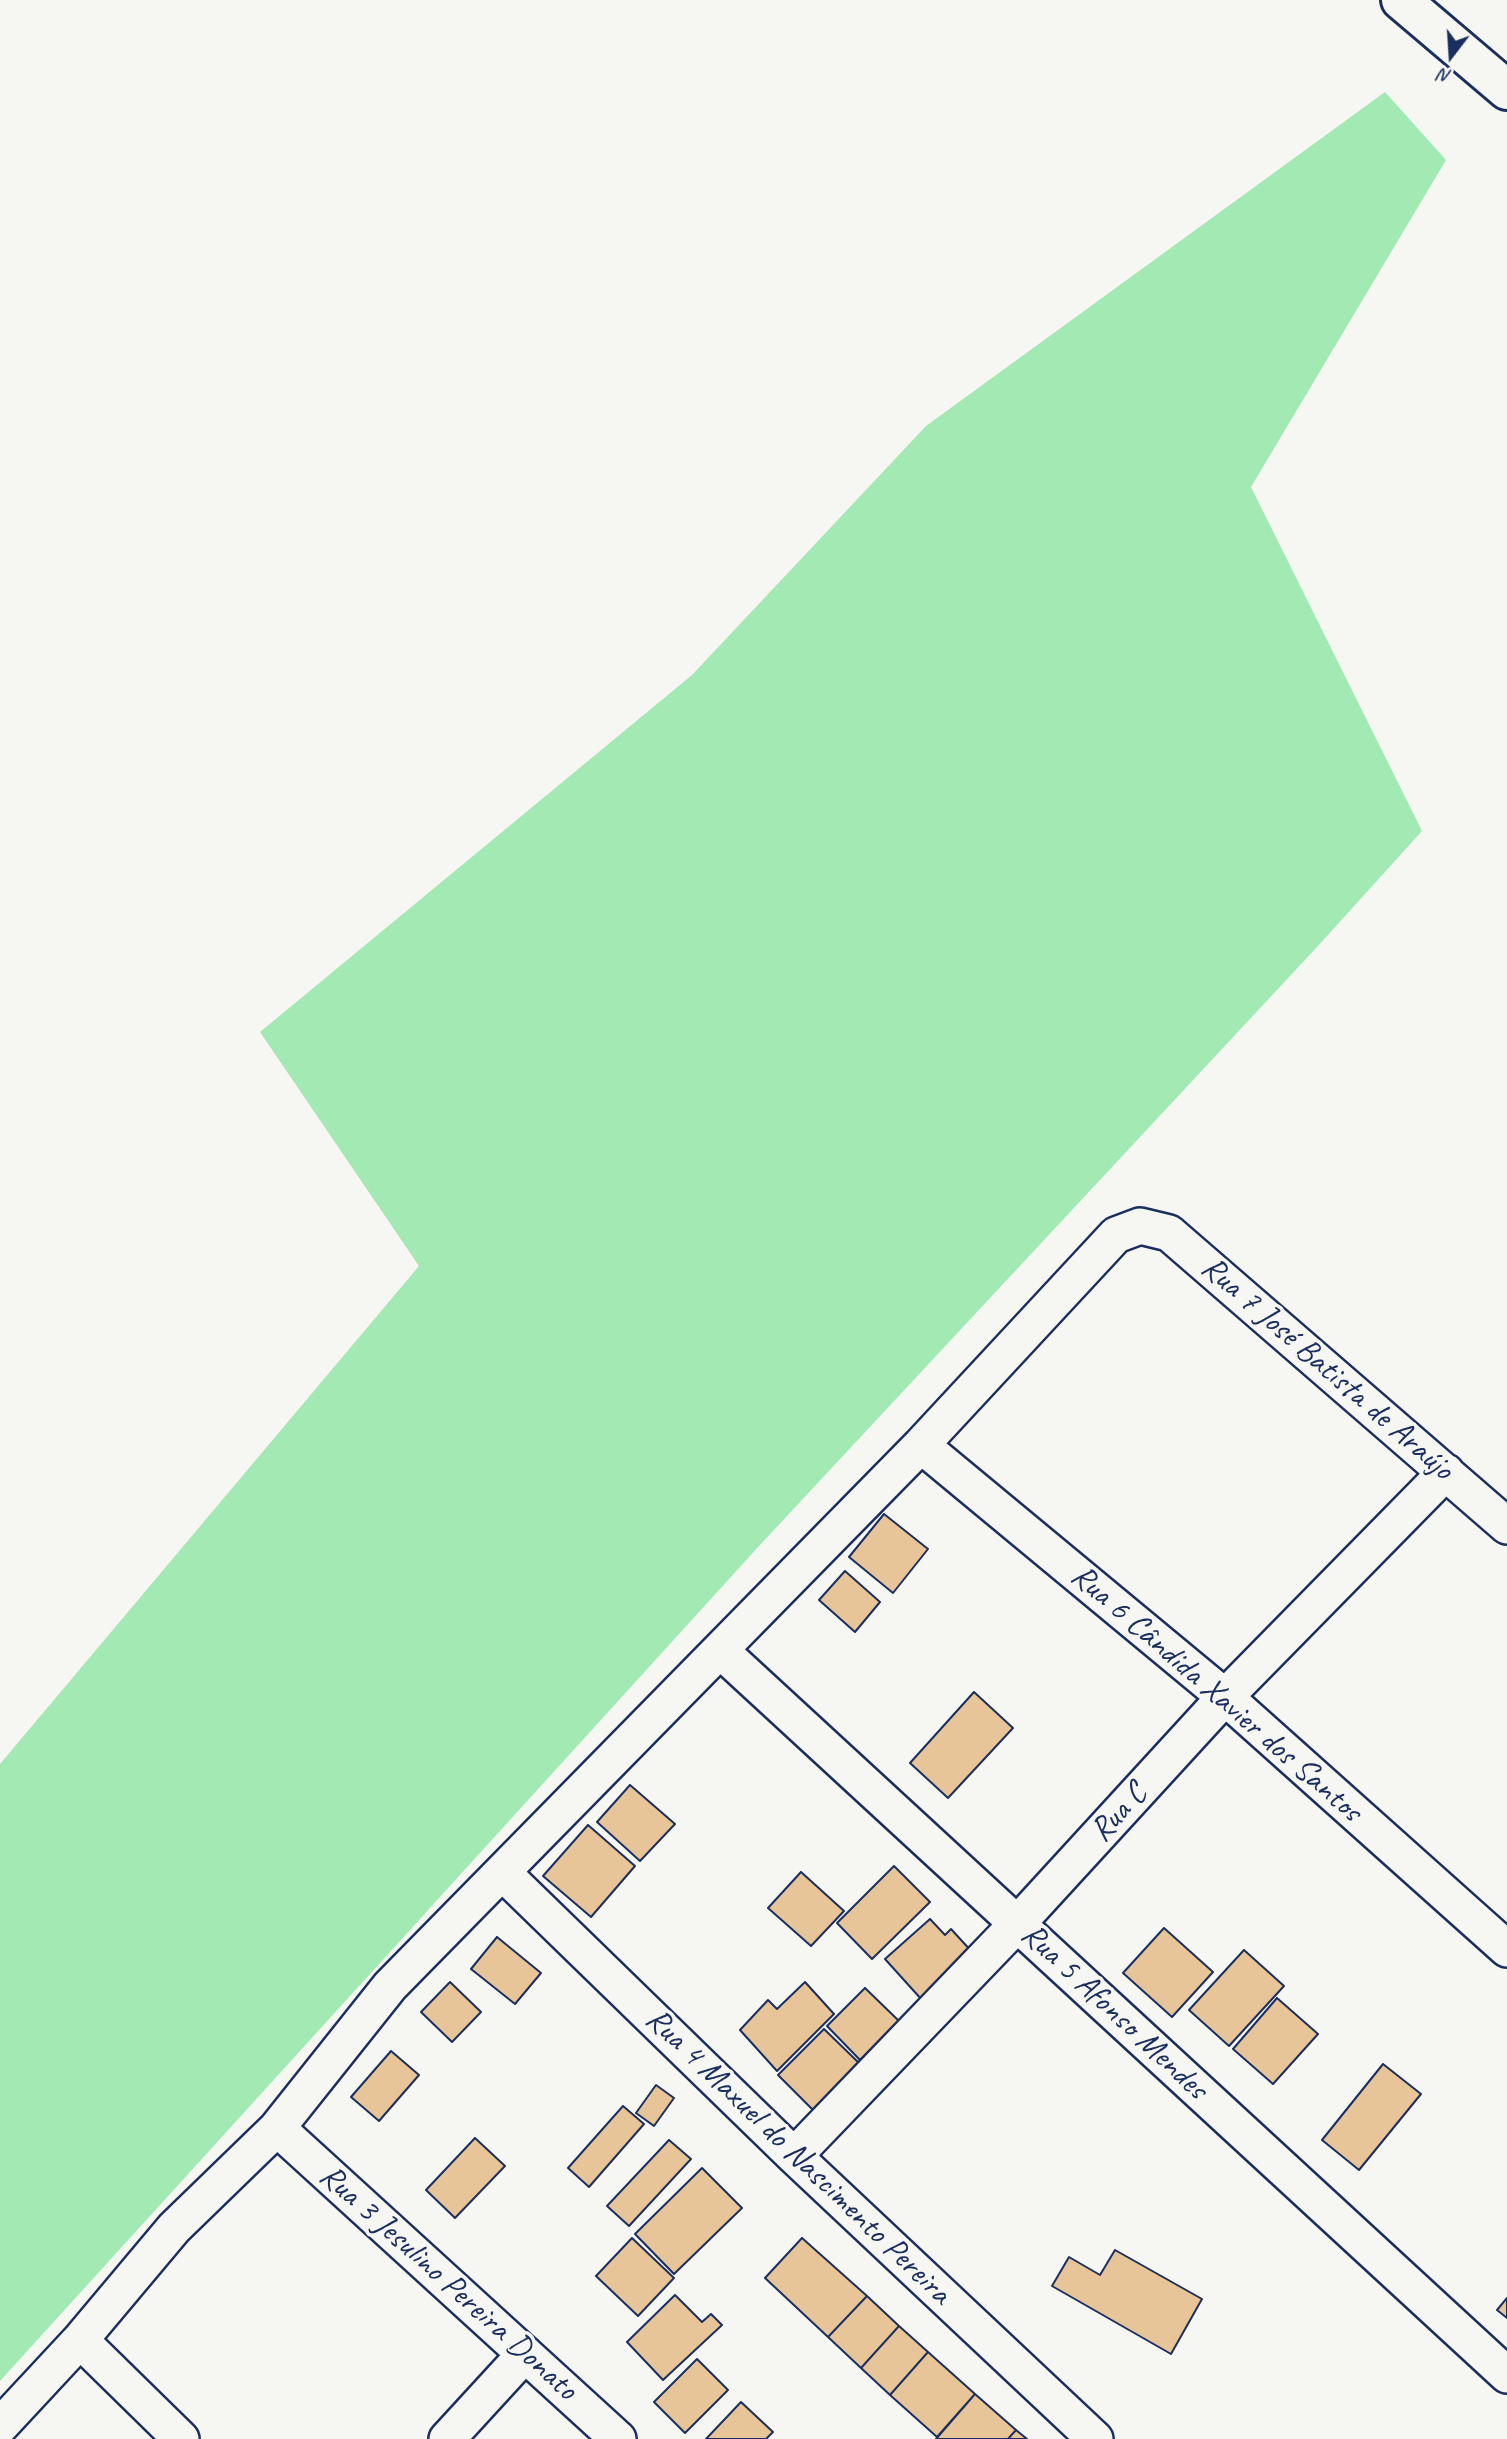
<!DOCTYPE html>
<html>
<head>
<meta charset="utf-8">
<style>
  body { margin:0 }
  #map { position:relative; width:1507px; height:2439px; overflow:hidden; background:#f6f6f2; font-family:Caveat,sans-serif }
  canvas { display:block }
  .north { position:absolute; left:1416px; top:21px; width:70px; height:70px; -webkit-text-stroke:5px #f6f6f2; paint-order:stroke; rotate:197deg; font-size:19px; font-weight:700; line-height:28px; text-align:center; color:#1b2f5e }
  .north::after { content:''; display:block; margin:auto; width:24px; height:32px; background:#1b2f5e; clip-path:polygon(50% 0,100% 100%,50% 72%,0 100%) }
</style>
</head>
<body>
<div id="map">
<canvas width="1507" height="2439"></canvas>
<div class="north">N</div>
</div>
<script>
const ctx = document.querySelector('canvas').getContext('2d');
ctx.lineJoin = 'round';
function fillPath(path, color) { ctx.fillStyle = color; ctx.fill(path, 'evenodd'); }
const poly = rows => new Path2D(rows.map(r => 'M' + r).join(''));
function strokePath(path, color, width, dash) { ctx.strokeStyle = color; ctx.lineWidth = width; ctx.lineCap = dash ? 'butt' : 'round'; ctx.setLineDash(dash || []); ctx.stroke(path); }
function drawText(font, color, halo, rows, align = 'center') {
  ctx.font = font + ' Caveat,sans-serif'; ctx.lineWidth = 7; ctx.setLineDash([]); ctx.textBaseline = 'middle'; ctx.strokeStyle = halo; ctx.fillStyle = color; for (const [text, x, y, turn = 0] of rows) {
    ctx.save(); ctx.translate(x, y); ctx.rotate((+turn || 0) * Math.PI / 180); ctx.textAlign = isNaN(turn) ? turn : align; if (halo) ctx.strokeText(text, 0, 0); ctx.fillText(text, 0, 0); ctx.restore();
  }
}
fillPath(poly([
  [1385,92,1446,160,1251,487,1422,831,1317,947,759,1546,0,2381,0,1764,419,1266,260,1032,692,675,926,426]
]), '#a3e9b4');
const building = poly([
  [884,1514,928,1549,893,1593,849,1557,884,1514],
  [845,1571,880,1602,855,1632,819,1600,845,1571],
  [974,1692,1013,1728,948,1798,910,1763,974,1692],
  [630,1785,675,1824,640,1861,597,1822,630,1785],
  [588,1825,635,1866,591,1917,543,1876,588,1825],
  [894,1866,930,1902,872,1959,837,1923,894,1866],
  [801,1872,844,1911,811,1946,768,1908,801,1872],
  [930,1919,945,1935,951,1929,973,1953,922,2000,885,1959,930,1919],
  [1164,1928,1213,1972,1172,2017,1123,1973,1164,1928],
  [497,1937,541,1973,515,2004,471,1969,497,1937],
  [1244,1950,1284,1986,1229,2046,1189,2010,1244,1950],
  [450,1982,481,2012,452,2042,421,2012,450,1982],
  [805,1982,834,2014,777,2071,740,2030,768,2000,777,2009,805,1982],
  [865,1988,899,2021,860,2060,827,2026,865,1988],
  [1277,1998,1318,2034,1273,2084,1233,2049,1277,1998],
  [824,2029,859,2063,813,2110,778,2075,824,2029],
  [391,2051,419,2075,379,2121,351,2097,391,2051],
  [1383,2064,1421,2094,1359,2170,1322,2140,1383,2064],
  [656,2085,674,2098,654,2126,636,2113,656,2085],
  [623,2106,644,2124,589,2187,568,2168,623,2106],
  [475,2138,505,2166,455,2218,426,2190,475,2138],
  [669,2140,691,2159,629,2226,607,2206,669,2140],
  [702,2168,742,2208,674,2274,635,2234,702,2168],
  [632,2238,674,2278,638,2316,596,2276,632,2238],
  [802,2238,867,2296,828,2337,765,2278,802,2238],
  [1115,2250,1202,2299,1171,2354,1052,2286,1069,2257,1100,2275,1115,2250],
  [675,2295,702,2322,711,2314,722,2325,663,2380,627,2342,675,2295],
  [867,2296,899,2326,861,2368,828,2337,867,2296],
  [1507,2298,1507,2318,1497,2310,1507,2298],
  [899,2326,928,2352,890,2395,861,2368,899,2326],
  [928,2352,975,2394,937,2437,890,2395,928,2352],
  [697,2359,728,2390,685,2433,654,2402,697,2359],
  [975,2394,1016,2430,1008,2439,936,2439,975,2394],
  [741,2402,773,2432,766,2439,706,2439,741,2402],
  [1016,2430,1027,2439,1008,2439,1016,2430]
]);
fillPath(building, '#e7c598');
strokePath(building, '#1b2f5e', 2);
const street = poly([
  [921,1445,1225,1697,1507,1949],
  [721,1651,1507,2375],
  [503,1873,794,2156,1095,2439],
  [277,2128,618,2439],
  [794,2156,1018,1923,1225,1697,1446,1472],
  [80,2340,181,2439],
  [0,2426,80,2340,174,2228,277,2128,390,1986,921,1445,1116,1235,1140,1226,1169,1233,1507,1526],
  [447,2439,525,2354]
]);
const secondary = poly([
  [1401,0,1507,90]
]);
strokePath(street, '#1b2f5e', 40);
strokePath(secondary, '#1b2f5e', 44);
strokePath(street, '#f6f6f2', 35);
strokePath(secondary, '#f6f6f2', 38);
drawText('33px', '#1b2f5e', '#f6f6f2', [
  ["Rua 7 José Batista de Araújo",1327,1369,41],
  ["Rua 6 Cândida Xavier dos Santos",1216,1694,41],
  ["Rua C",1119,1813,-47],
  ["Rua 5 Afonso Mendes",1114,2012,43],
  ["Rua 4 Maxuel do Nascimento Pereira",798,2157,44],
  ["Rua 3 Jesulino Pereira Donato",448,2283,42]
]);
</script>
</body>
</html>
